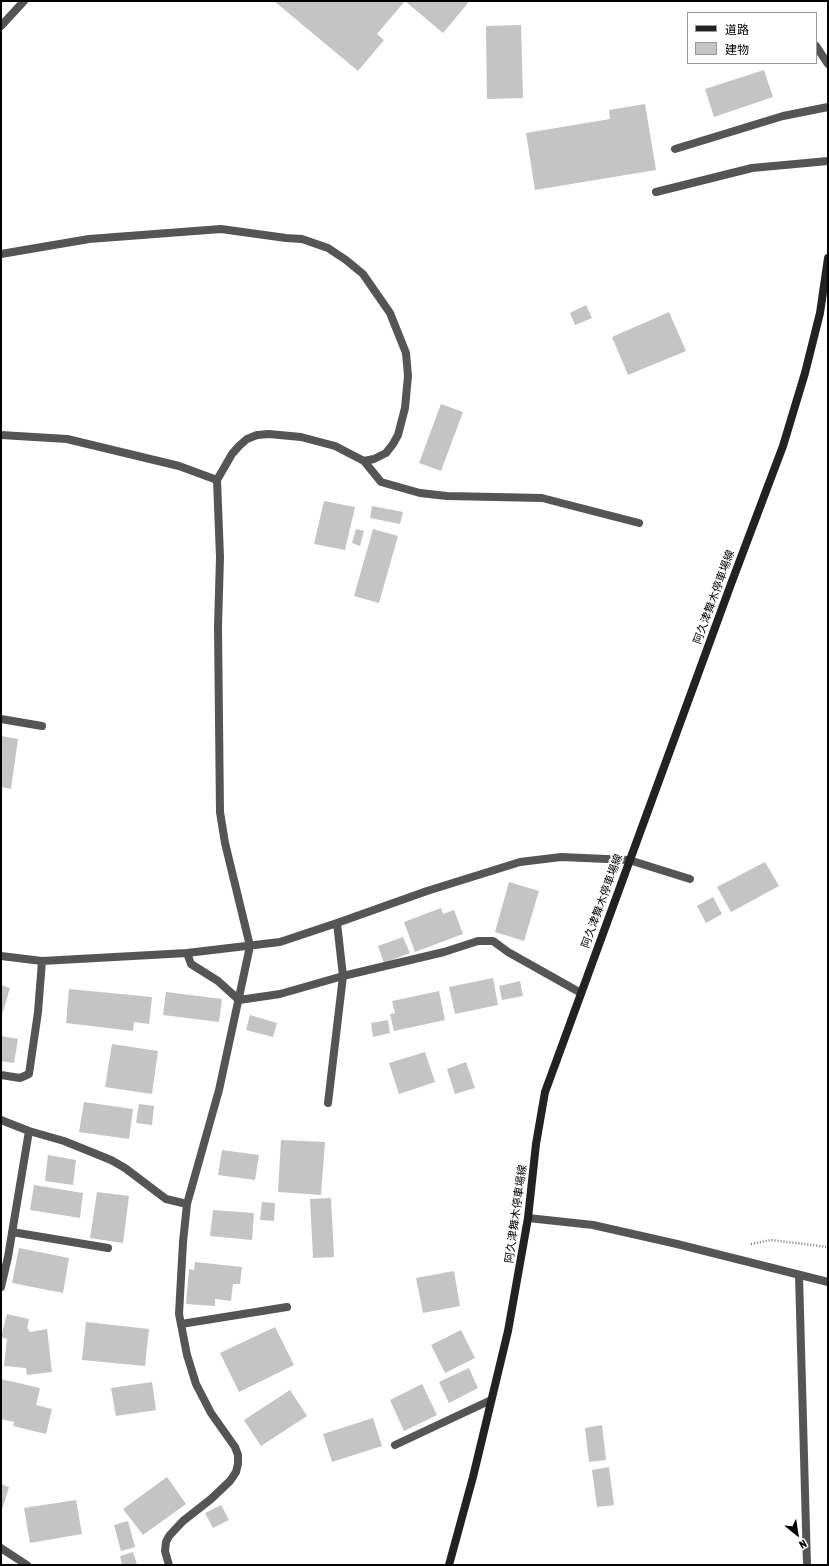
<!DOCTYPE html>
<html>
<head>
<meta charset="utf-8">
<style>
  body { margin:0 }
  #map { position:relative; width:829px; height:1566px; overflow:hidden; background:#fff; font-family:"Asap Condensed","Noto Sans JP",sans-serif }
  canvas { display:block }
  .frame { position:absolute; inset:0; border:2px solid #000; pointer-events:none }
  .legend { position:absolute; left:687px; top:12px; width:130px; height:52px; box-sizing:border-box; background:#fff; border:1px solid #999; margin:0; padding:5px 7px; list-style:none; font-size:12px; color:#000 }
  .legend li { display:flex; align-items:center; gap:8px; height:20px }
  .legend b { width:20px; border:1px solid #999 }
  .north { position:absolute; left:777px; top:1514px; width:40px; height:40px; -webkit-text-stroke:3px #fff; paint-order:stroke; rotate:150deg; font-size:11px; font-weight:700; line-height:16px; text-align:center; color:#000 }
  .north::after { content:''; display:block; margin:auto; width:14px; height:18px; background:#000; clip-path:polygon(50% 0,100% 100%,50% 72%,0 100%) }
</style>
</head>
<body>
<div id="map">
<canvas width="829" height="1566"></canvas>
<div class="frame"></div>
<ul class="legend">
<li><b style="height:5px;background:#222"></b>道路</li>
<li><b style="height:11px;background:#c4c4c4"></b>建物</li>
</ul>
<div class="north">N</div>
</div>
<script>
const ctx = document.querySelector('canvas').getContext('2d');
ctx.lineJoin = 'round';
function fillPath(path, color) { ctx.fillStyle = color; ctx.fill(path, 'evenodd'); }
const poly = rows => new Path2D(rows.map(r => 'M' + r).join(''));
function strokePath(path, color, width, dash) { ctx.strokeStyle = color; ctx.lineWidth = width; ctx.lineCap = dash ? 'butt' : 'round'; ctx.setLineDash(dash || []); ctx.stroke(path); }
function drawText(font, color, halo, rows, align = 'center') {
  ctx.font = font + ' "Asap Condensed","Noto Sans JP",sans-serif'; ctx.lineWidth = 4; ctx.setLineDash([]); ctx.textBaseline = 'middle'; ctx.strokeStyle = halo; ctx.fillStyle = color; for (const [text, x, y, turn = 0] of rows) {
    ctx.save(); ctx.translate(x, y); ctx.rotate((+turn || 0) * Math.PI / 180); ctx.textAlign = isNaN(turn) ? turn : align; if (halo) ctx.strokeText(text, 0, 0); ctx.fillText(text, 0, 0); ctx.restore();
  }
}
fillPath(poly([
  [274,1,465,1,468,3,443,33,405,1,377,34,384,40,358,71],
  [521,25,523,98,487,99,486,26],
  [764,70,773,97,714,117,705,89],
  [645,104,656,170,535,190,526,133,610,119,609,110],
  [586,305,592,318,575,325,570,313],
  [669,312,686,351,628,375,612,337],
  [441,404,463,412,441,471,419,463],
  [324,501,355,507,345,550,314,544],
  [372,506,403,512,400,524,370,518],
  [356,529,364,531,360,546,352,543],
  [373,529,398,536,379,603,354,596],
  [1,736,18,739,11,789,1,787],
  [765,862,779,886,731,912,717,887],
  [509,882,539,891,524,941,495,932],
  [713,897,722,914,706,923,697,906],
  [441,908,443,914,454,910,463,934,415,952,404,922],
  [403,937,410,953,384,963,378,946],
  [493,978,498,1005,455,1014,449,987],
  [520,981,523,996,502,1000,499,986],
  [1,985,10,988,1,1018],
  [69,989,152,997,149,1024,134,1022,133,1031,66,1023],
  [439,991,445,1020,394,1031,390,1014,395,1013,392,1001],
  [166,992,222,999,219,1022,163,1015],
  [250,1015,277,1023,273,1037,246,1030],
  [388,1020,390,1033,373,1037,371,1023],
  [1,1036,18,1039,14,1063,1,1061],
  [112,1044,158,1051,152,1094,105,1087],
  [425,1052,435,1082,399,1094,389,1063],
  [466,1062,475,1088,455,1094,447,1069],
  [84,1102,133,1109,129,1139,79,1132],
  [139,1104,154,1106,152,1125,136,1123],
  [281,1140,325,1142,321,1195,278,1192],
  [222,1150,259,1155,255,1180,218,1175],
  [48,1155,76,1160,73,1185,45,1181],
  [34,1185,83,1193,80,1218,30,1210],
  [97,1192,129,1196,123,1243,90,1238],
  [331,1198,334,1257,313,1258,310,1199],
  [262,1202,275,1203,274,1221,260,1220],
  [213,1210,254,1213,252,1240,210,1236],
  [19,1248,69,1258,63,1293,12,1283],
  [195,1262,242,1267,240,1284,233,1284,231,1301,215,1299,215,1306,186,1304,189,1269,194,1270],
  [454,1271,460,1306,423,1313,416,1278],
  [7,1314,29,1319,27,1328,30,1332,47,1329,52,1372,27,1375,26,1368,4,1366,7,1339,1,1337],
  [86,1322,149,1329,145,1366,82,1360],
  [275,1327,294,1365,239,1392,220,1353],
  [461,1330,475,1358,445,1373,431,1345],
  [469,1368,478,1388,449,1403,439,1382],
  [1,1379,40,1388,36,1405,52,1409,46,1434,13,1426,14,1422,1,1419],
  [152,1382,156,1410,116,1416,111,1388],
  [422,1384,437,1415,404,1431,390,1400],
  [290,1390,307,1416,261,1446,244,1420],
  [373,1418,382,1446,332,1462,323,1434],
  [602,1425,606,1460,589,1462,585,1428],
  [609,1467,614,1505,597,1507,592,1470],
  [167,1477,186,1504,143,1535,123,1509],
  [1,1484,9,1487,1,1513],
  [76,1500,82,1534,30,1543,24,1508],
  [221,1505,229,1520,213,1528,205,1513],
  [128,1521,135,1547,121,1551,114,1525],
  [133,1552,137,1564,122,1565,120,1556]
]), '#c4c4c4');
strokePath(poly([
  [751,1244,771,1240,828,1247]
]), '#777', 2.5, [1, 2]);
strokePath(poly([
  [395,1445,491,1400]
]), '#555', 8);
strokePath(poly([
  [1,26,24,1],
  [816,46,828,64],
  [675,149,783,116,828,107],
  [656,192,752,168,828,161],
  [1,254,89,239,221,229,286,238,302,239,328,248,346,260,363,274,390,313,406,353,408,376,405,408,398,435,393,444,386,453,374,459,364,461,335,446,301,437,269,434,257,435,247,439,239,446,232,454,217,480,220,557,218,627,220,812,225,843,250,946,219,1090,187,1204,183,1242,179,1314,187,1355,196,1384,211,1413,235,1447,238,1455,238,1464,236,1472,230,1481,211,1499,183,1521,169,1536,166,1542,165,1551,169,1565],
  [1,435,67,439,179,466,217,480],
  [364,461,381,482,420,493,447,496,542,498,639,523],
  [1,719,42,726],
  [187,953,191,964,218,981,239,1000,280,994,343,976,444,952,478,941,493,941,508,952,581,993],
  [1,956,42,961],
  [1,1075,20,1078,29,1074,38,1012,42,961,187,953,280,942,337,923,427,891,520,862,561,857,629,860,690,879],
  [328,1103,343,976,337,923],
  [1,1120,29,1131,8,1257,1,1287],
  [29,1131,64,1141,111,1160,125,1168,166,1199,187,1204],
  [528,1218,593,1225,677,1244,828,1282],
  [12,1232,108,1248],
  [799,1275,807,1565],
  [181,1324,287,1307],
  [1,1548,27,1565]
]), '#555', 8);
strokePath(poly([
  [449,1565,473,1477,508,1331,528,1218,536,1144,545,1092,731,584,783,446,805,373,820,313,828,258]
]), '#222', 8);
drawText('11px', '#000', '#fff', [
  ["阿久津舞木停車場線",714,597,-70],
  ["阿久津舞木停車場線",602,901,-70],
  ["阿久津舞木停車場線",516,1214,-82]
]);
</script>
</body>
</html>
